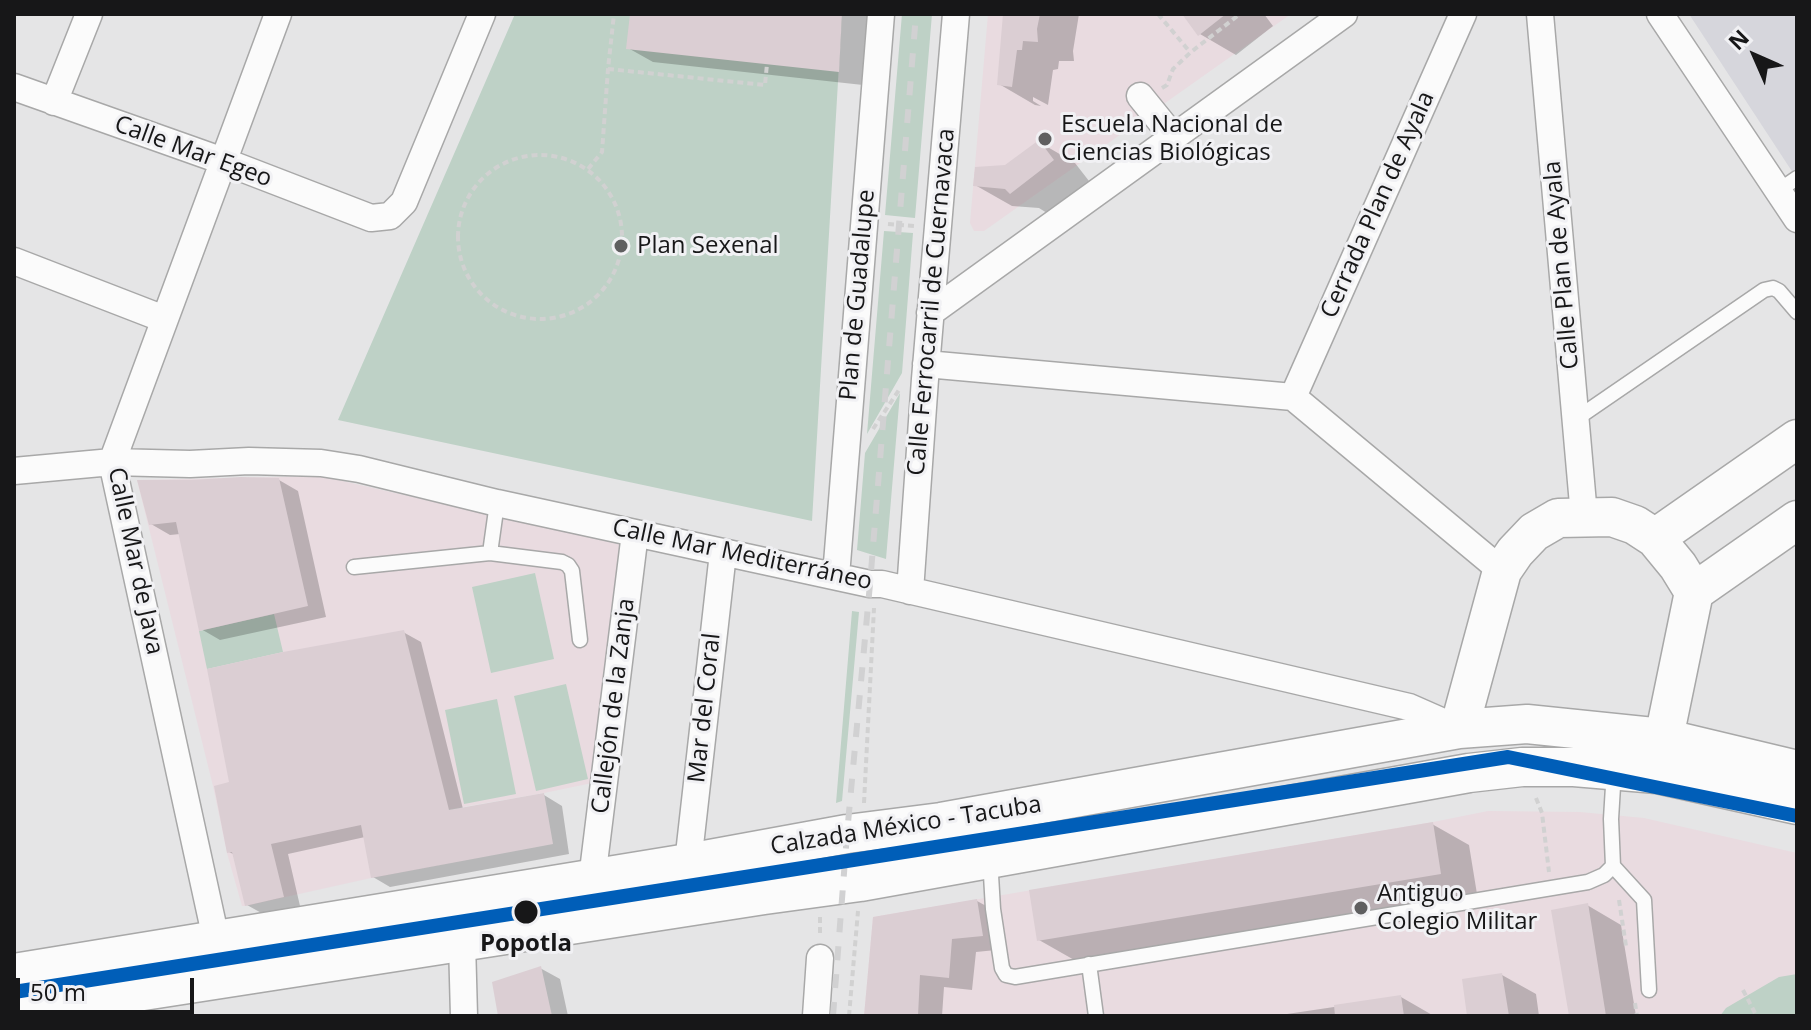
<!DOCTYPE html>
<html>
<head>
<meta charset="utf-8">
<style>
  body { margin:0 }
  #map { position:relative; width:1811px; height:1030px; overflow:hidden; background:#e5e5e6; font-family:"Open Sans",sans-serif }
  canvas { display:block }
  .frame { position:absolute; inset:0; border:16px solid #171718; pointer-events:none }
  .north { position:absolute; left:1715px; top:16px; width:80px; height:80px; -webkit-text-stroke:6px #f1f1f4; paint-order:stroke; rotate:315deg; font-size:22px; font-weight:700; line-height:32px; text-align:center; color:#171718 }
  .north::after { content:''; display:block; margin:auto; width:28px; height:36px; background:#171718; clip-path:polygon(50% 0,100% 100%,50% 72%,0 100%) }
  .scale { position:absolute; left:16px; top:978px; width:178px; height:36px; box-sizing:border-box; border:4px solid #171718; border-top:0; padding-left:10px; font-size:24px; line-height:28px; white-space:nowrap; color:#171718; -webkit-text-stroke:6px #f1f1f4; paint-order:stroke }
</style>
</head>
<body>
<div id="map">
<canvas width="1811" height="1030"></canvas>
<div class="frame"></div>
<div class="north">N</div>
<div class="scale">50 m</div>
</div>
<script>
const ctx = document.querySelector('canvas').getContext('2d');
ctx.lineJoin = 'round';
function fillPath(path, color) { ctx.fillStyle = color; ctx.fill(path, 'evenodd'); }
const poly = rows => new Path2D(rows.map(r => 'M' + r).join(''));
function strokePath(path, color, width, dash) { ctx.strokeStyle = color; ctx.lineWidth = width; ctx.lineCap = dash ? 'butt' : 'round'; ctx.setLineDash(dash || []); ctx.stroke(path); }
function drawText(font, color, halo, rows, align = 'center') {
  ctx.font = font + ' "Open Sans",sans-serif'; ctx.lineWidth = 6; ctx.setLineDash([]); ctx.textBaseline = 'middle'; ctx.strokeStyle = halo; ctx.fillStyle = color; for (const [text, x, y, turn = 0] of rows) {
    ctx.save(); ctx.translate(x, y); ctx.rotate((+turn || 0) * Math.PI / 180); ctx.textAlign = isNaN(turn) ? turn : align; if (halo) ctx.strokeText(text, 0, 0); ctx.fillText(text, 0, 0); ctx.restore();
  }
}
fillPath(poly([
  [1689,14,1797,14,1797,179]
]), '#d6d6dc');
fillPath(poly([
  [988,14,1291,14,984,231,974,231,970,223],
  [321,476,631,547,597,782,544,793,440,811,449,863,371,878,245,906,242,906,227,853,213,786,137,480],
  [1488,811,1580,812,1644,818,1797,853,1797,1016,864,1016,873,917,1433,822]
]), '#e9dbe0');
fillPath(poly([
  [515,14,842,14,812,521,338,420],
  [902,14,932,14,915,218,885,215],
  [884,231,913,233,902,373,867,434],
  [900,393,886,559,857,550,865,453],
  [535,573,554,659,491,673,472,587],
  [852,611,859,612,842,801,836,803],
  [274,614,283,652,207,669,199,631],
  [566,684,588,779,536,791,514,696],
  [497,699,516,794,464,804,445,710],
  [1797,974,1797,1016,1720,1016,1726,1008,1779,977]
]), '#bed1c6');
fillPath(poly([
  [632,14,868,14,863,85,653,62,628,48],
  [1005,14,1079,14,1073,51,1074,61,1059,61,1058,69,1053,70,1048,105,1033,97,1033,101,1041,106,1035,105,999,84],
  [1184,14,1264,14,1273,26,1236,55,1200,34],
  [1039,142,1075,163,1089,181,1047,213,1039,208,1012,206,975,185,1006,167],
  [279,480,298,491,326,617,220,640,201,629,180,534,170,535,151,524],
  [403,632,421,642,463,809,544,795,562,806,569,854,390,887,373,877,365,837,288,854,300,906,265,915,247,905,235,855,229,852,232,784],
  [1432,824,1469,845,1477,894,1076,961,1039,940],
  [977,901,1001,914,1006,949,976,952,972,990,944,987,942,1016,866,1016],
  [1587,905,1621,925,1636,1016,1571,1016],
  [540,968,560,979,568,1016,500,1016],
  [1502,975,1536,994,1539,1016,1469,1016],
  [1401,997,1434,1016,1287,1016,1287,1014]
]), '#0003');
fillPath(poly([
  [630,14,842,14,839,72,626,49],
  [1003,14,1040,14,1037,29,1038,42,1023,41,1022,50,1017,50,1012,87,997,85],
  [1182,14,1226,14,1198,36],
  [1039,140,1054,160,1010,194,1005,189,973,186,975,167,1005,165],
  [241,477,279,478,308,606,199,631,176,522,149,525,137,480,191,480],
  [404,630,449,810,544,793,553,844,371,878,361,825,271,844,284,897,245,906,232,852,227,853,214,786,229,782,207,669,283,652],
  [1433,822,1441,874,1037,941,1029,890],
  [977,899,983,936,952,939,949,978,920,975,918,1016,864,1016,873,917],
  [1588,903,1606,1016,1569,1016,1551,910],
  [541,966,552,1016,498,1016,492,982],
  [1502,973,1509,1016,1467,1016,1462,979],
  [1401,995,1404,1016,1335,1016,1334,1005]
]), '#dbced3');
const lane = poly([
  [1778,191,1797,178],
  [1576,419,1764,290,1773,288,1779,291,1797,312],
  [490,553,497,503],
  [354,567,490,553,562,562,568,565,572,571,580,640],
  [990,858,993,909,1002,968,1006,975,1015,977,1588,882,1604,875,1613,866,1611,819,1614,770],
  [1613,866,1644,900,1649,990],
  [1089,964,1096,1016]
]);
const street = poly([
  [1540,14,1584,516],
  [1660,14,1797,219],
  [14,87,223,161,371,218,390,216,404,202,482,14],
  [1140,96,1174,138],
  [54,102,89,14],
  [14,261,164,319],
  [930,313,1344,14],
  [926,364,1293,397,1502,571],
  [1293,397,1463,14],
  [14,471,112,462,190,464,249,461,321,463,359,469,497,503,870,584,882,584,1409,707,1459,729],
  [836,576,881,14],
  [910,591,925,379,956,14],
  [688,863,723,553],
  [592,879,635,533],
  [216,939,112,462,278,14],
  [462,942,464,1016],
  [816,1016,820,958]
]);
const secondary = poly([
  [1655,538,1797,439],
  [1694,592,1797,520],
  [1459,729,1502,571,1515,552,1534,532,1558,518,1612,517,1635,525,1655,538,1678,566,1694,592,1659,762],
  [14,973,688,863,847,834,941,822,1459,729,1527,724,1663,738,1797,770],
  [14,1011,764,895,860,882,1469,773,1522,767,1574,767,1657,774,1797,805]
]);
strokePath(lane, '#a8a8a8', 17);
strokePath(street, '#a8a8a8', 29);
strokePath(secondary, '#a8a8a8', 41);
strokePath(poly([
  [1158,14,1190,52],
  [608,69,765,85,767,64],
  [1162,88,1167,85,1173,69,1191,52,1240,14],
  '458 237a82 82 0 1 1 164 0a82 82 0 1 1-164 0Z',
  [588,169,602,152,608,69,614,14],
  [888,224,915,226],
  [873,429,899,390],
  [1536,798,1542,813,1549,872],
  [864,803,874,608],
  [1619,900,1626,946],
  [820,917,820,936],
  [1743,990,1755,1013],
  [1635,1003,1637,1016],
  [849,1016,858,911]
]), '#d1d1d1', 4, [6, 4]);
strokePath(lane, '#fbfbfb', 14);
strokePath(street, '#fbfbfb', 26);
strokePath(secondary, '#fbfbfb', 38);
strokePath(poly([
  [833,1016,847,834,870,584,916,14]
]), '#d1d1d2', 6, [14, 14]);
strokePath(poly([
  [14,992,1508,757,1797,816]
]), '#005eb8', 14);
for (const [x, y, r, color] of [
  [1045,139,8,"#5f5f60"],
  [621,246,8,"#5f5f60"],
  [1361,908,8,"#5f5f60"],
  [526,912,13,"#171718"]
]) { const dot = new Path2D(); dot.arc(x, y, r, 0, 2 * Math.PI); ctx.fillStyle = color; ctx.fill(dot); strokePath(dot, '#f1f1f4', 3); }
drawText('24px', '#171718', '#f1f1f4', [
  ["Escuela Nacional de",1061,125],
  ["Ciencias Biológicas",1061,153],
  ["Plan Sexenal",637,246],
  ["Antiguo",1377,894],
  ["Colegio Militar",1377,922]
], 'left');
drawText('24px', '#171718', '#f1f1f4', [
  ["Calle Mar Egeo",193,152,20],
  ["Cerrada Plan de Ayala",1378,205,-66],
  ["Calle Plan de Ayala",1562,265,-95],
  ["Plan de Guadalupe",858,295,-85],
  ["Calle Ferrocarril de Cuernavaca",932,302,-85],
  ["Calle Mar Mediterráneo",742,555,12],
  ["Calle Mar de Java",135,561,78],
  ["Callejón de la Zanja",614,706,-83],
  ["Mar del Coral",705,708,-84],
  ["Calzada México - Tacuba",906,826,-9]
]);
drawText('bold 24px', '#171718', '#f1f1f4', [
  ["Popotla",526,944]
]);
</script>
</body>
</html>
